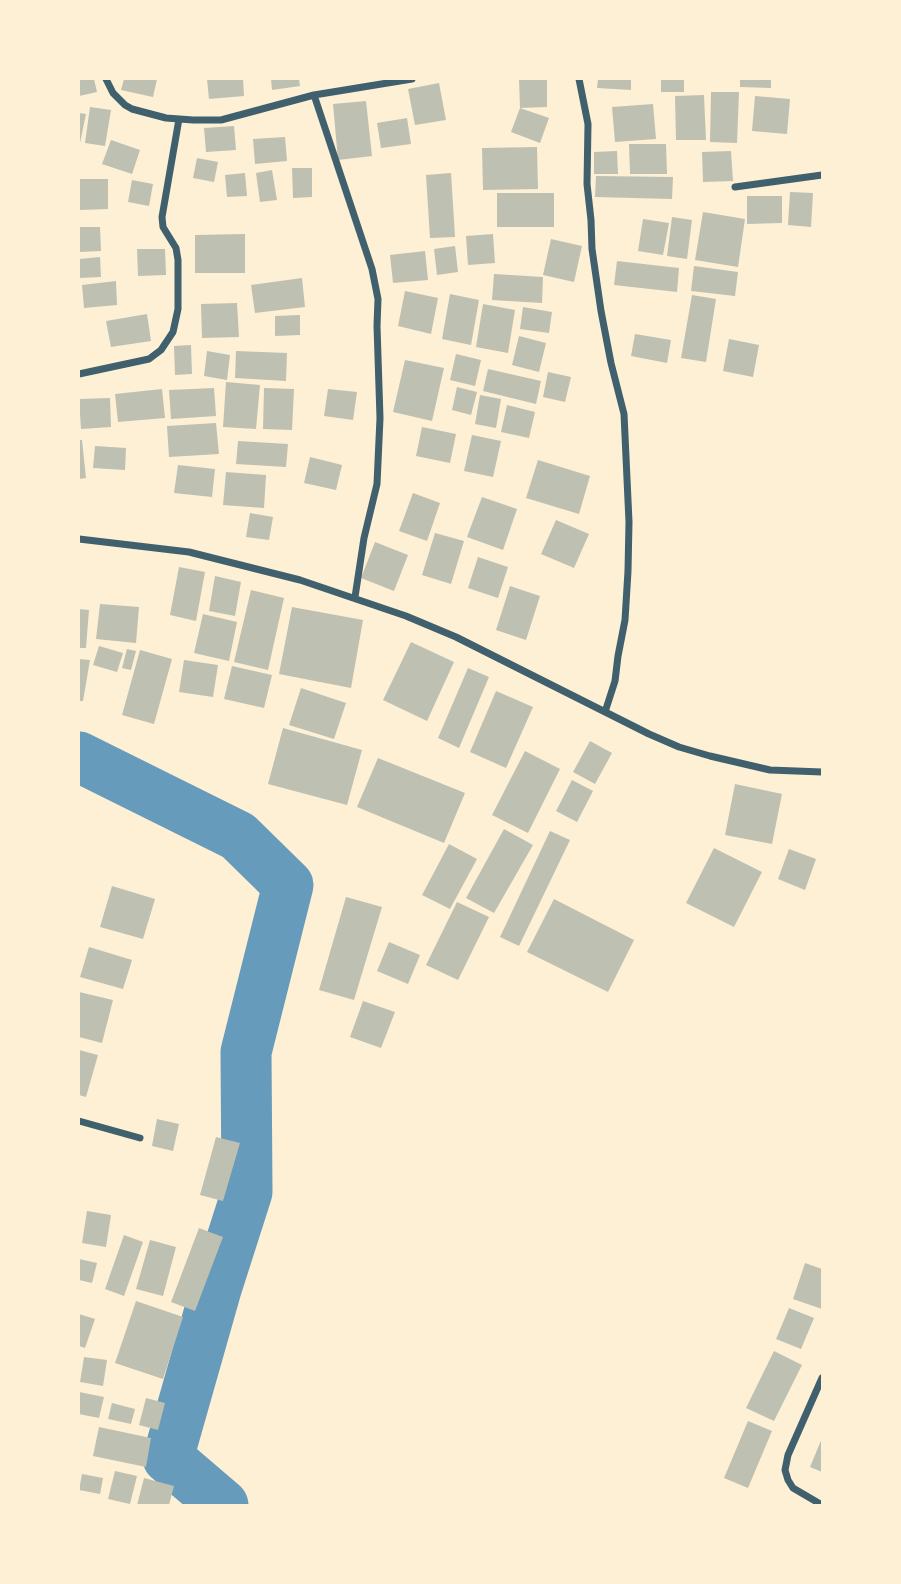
<!DOCTYPE html>
<html>
<head>
<meta charset="utf-8">
<style>
  body { margin:0 }
  #map { position:relative; width:901px; height:1584px; overflow:hidden; background:#fdf0d5; font-family:"Archivo Narrow",sans-serif }
  canvas { display:block }
  .frame { position:absolute; inset:0; border:80px solid #fdf0d5; pointer-events:none }
</style>
</head>
<body>
<div id="map">
<canvas width="901" height="1584"></canvas>
<div class="frame"></div>
</div>
<script>
const ctx = document.querySelector('canvas').getContext('2d');
ctx.lineJoin = 'round';
const poly = rows => new Path2D(rows.map(r => 'M' + r).join(''));
function strokePath(path, color, width, dash) { ctx.strokeStyle = color; ctx.lineWidth = width; ctx.lineCap = dash ? 'butt' : 'round'; ctx.setLineDash(dash || []); ctx.stroke(path); }
function fillPath(path, color) { ctx.fillStyle = color; ctx.fill(path, 'evenodd'); }
strokePath(poly([
  [79,757,238,836,288,885,246,1052,247,1192,216,1289,168,1458,223,1505]
]), '#669bbc', 51);
fillPath(poly([
  [79,79,94,79,97,92,79,96],
  [124,79,157,79,153,97,121,90],
  [207,79,243,79,244,96,209,99],
  [271,79,299,79,300,86,272,90],
  [519,79,547,79,547,107,520,108],
  [598,79,631,79,631,90,597,88],
  [661,79,684,79,684,92,661,92],
  [740,79,771,79,771,88,740,87],
  [439,83,446,120,415,125,408,89],
  [711,92,739,92,737,143,710,142],
  [704,95,706,140,676,140,675,96],
  [755,96,790,99,787,134,752,131],
  [366,101,372,156,338,160,333,104],
  [653,104,656,139,615,142,612,107],
  [90,107,111,110,105,146,85,143],
  [520,108,549,118,540,143,511,132],
  [79,113,86,114,80,143,79,143],
  [407,118,411,144,381,148,377,123],
  [234,126,236,150,206,152,204,128],
  [285,137,287,161,255,164,253,139],
  [111,140,140,150,132,174,102,164],
  [629,144,666,144,667,174,630,174],
  [537,147,538,189,483,190,482,148],
  [617,151,618,174,594,174,594,152],
  [731,151,733,181,703,182,702,152],
  [197,158,218,162,214,182,193,178],
  [292,168,312,168,312,197,293,198],
  [272,170,277,200,260,202,256,173],
  [245,173,247,196,227,197,225,175],
  [451,173,455,237,430,238,426,175],
  [596,176,673,177,672,199,595,197],
  [80,179,108,179,108,209,80,210],
  [132,180,153,184,149,206,128,202],
  [790,192,813,193,811,227,788,225],
  [497,193,554,193,554,227,497,227],
  [747,196,782,196,782,223,747,224],
  [703,212,745,219,738,267,695,260],
  [672,217,692,220,687,259,667,256],
  [643,219,669,223,663,255,638,251],
  [79,227,100,227,101,251,79,252],
  [245,234,245,273,195,273,195,235],
  [493,234,495,263,468,265,466,236],
  [551,239,582,246,574,282,543,275],
  [455,246,458,272,437,275,434,249],
  [137,249,165,249,166,275,138,276],
  [425,251,428,280,393,283,390,255],
  [100,257,101,277,79,278,79,259],
  [617,261,679,268,677,292,614,285],
  [694,266,738,272,735,296,691,291],
  [494,274,543,277,542,303,492,300],
  [302,278,305,307,255,313,251,285],
  [116,281,117,305,84,308,82,285],
  [405,291,438,298,431,334,398,326],
  [450,294,479,300,471,345,442,339],
  [692,295,716,299,706,362,681,358],
  [237,303,239,337,202,338,201,304],
  [483,304,515,310,508,353,476,347],
  [523,307,552,312,549,333,520,329],
  [147,314,151,341,111,347,106,321],
  [300,315,300,335,275,336,275,316],
  [635,334,671,340,667,363,631,356],
  [519,336,546,343,539,372,512,365],
  [729,339,759,345,753,377,723,371],
  [191,345,192,374,175,375,174,346],
  [207,351,230,355,227,380,204,376],
  [236,351,287,353,286,381,235,378],
  [456,354,481,360,475,386,450,380],
  [405,360,444,368,432,421,393,412],
  [488,369,541,381,536,404,483,391],
  [548,372,571,377,565,402,543,397],
  [226,382,260,385,256,429,223,427],
  [457,387,477,392,471,415,452,410],
  [214,388,216,416,171,419,169,390],
  [264,388,294,389,292,430,263,429],
  [162,389,165,418,118,422,115,394],
  [328,389,357,392,353,420,324,416],
  [480,395,501,399,496,428,475,424],
  [110,398,111,427,81,429,79,399],
  [507,405,535,412,529,438,501,432],
  [216,423,219,454,169,457,167,426],
  [422,427,456,434,450,463,416,456],
  [472,435,501,441,493,477,464,471],
  [79,440,82,440,86,478,79,479],
  [238,441,288,444,286,467,236,464],
  [95,446,126,448,125,470,93,468],
  [310,457,342,465,336,490,304,483],
  [538,460,590,476,579,514,526,498],
  [178,465,215,469,212,497,174,493],
  [226,472,266,475,264,508,223,505],
  [413,493,440,503,427,541,399,531],
  [482,497,517,509,503,550,467,537],
  [250,513,273,517,269,540,246,537],
  [556,520,589,534,574,568,541,554],
  [435,533,464,541,451,584,422,575],
  [375,542,408,555,394,591,361,578],
  [478,557,508,567,498,598,468,588],
  [179,567,205,572,196,621,170,615],
  [215,576,241,582,235,616,209,611],
  [510,586,540,596,526,640,496,630],
  [251,590,284,598,268,670,234,662],
  [100,604,139,607,136,643,96,639],
  [292,607,363,620,351,688,279,674],
  [79,609,89,610,86,648,79,648],
  [203,614,237,622,229,661,194,653],
  [411,642,454,662,427,721,383,700],
  [99,646,123,653,117,672,93,665],
  [127,649,136,651,131,670,122,668],
  [140,650,172,659,154,724,122,715],
  [79,659,90,660,83,701,79,701],
  [184,660,218,665,213,697,179,692],
  [232,666,272,675,264,708,224,699],
  [468,668,489,677,459,748,438,738],
  [301,688,346,703,334,739,289,725],
  [496,691,533,707,506,768,470,752],
  [283,728,362,750,347,805,268,784],
  [590,741,612,753,595,784,573,772],
  [525,751,560,769,528,833,492,815],
  [378,758,465,793,444,843,357,807],
  [572,780,593,791,577,822,556,811],
  [735,784,782,794,772,844,725,835],
  [504,829,533,845,494,913,466,898],
  [550,831,570,840,519,946,500,937],
  [449,844,477,859,450,909,422,895],
  [714,848,762,872,734,927,686,903],
  [789,849,816,859,805,890,778,879],
  [112,886,155,899,143,939,100,927],
  [346,897,382,907,354,1000,319,990],
  [554,899,634,940,608,992,527,952],
  [457,902,489,917,458,980,426,965],
  [389,942,420,955,408,984,377,971],
  [89,947,132,960,123,989,80,977],
  [79,992,113,1000,102,1043,79,1037],
  [363,1001,395,1012,381,1048,350,1037],
  [79,1050,98,1055,86,1097,79,1095],
  [157,1119,179,1124,173,1151,152,1146],
  [216,1137,240,1143,223,1201,200,1195],
  [87,1211,111,1215,106,1247,82,1243],
  [199,1228,223,1237,195,1311,171,1302],
  [124,1235,143,1242,124,1296,105,1289],
  [150,1240,176,1247,163,1296,136,1289],
  [79,1259,97,1263,92,1283,79,1280],
  [805,1263,822,1269,822,1309,793,1299],
  [136,1301,183,1317,163,1379,115,1363],
  [789,1308,814,1318,801,1349,776,1339],
  [79,1314,95,1319,85,1348,79,1346],
  [774,1351,802,1365,774,1421,746,1408],
  [84,1357,107,1360,103,1386,80,1382],
  [79,1392,104,1397,99,1418,79,1414],
  [146,1398,165,1403,158,1430,139,1425],
  [112,1403,135,1409,131,1424,108,1419],
  [748,1421,772,1431,748,1488,724,1478],
  [99,1427,151,1438,146,1467,93,1456],
  [822,1438,822,1472,810,1467],
  [115,1471,137,1476,130,1504,108,1499],
  [82,1474,103,1478,100,1494,79,1490],
  [144,1478,174,1486,169,1505,137,1505]
]), '#bec0b2');
strokePath(poly([
  [106,79,113,93,125,105,132,109,166,118,193,120,221,120,314,95,412,79],
  [579,79,588,124,587,184,591,220,592,249,601,311,611,363,624,414,629,522,628,571,625,620,618,656,615,681,605,712],
  [314,95,372,269,378,299,377,326,380,418,377,484,364,538,355,597],
  [735,187,822,175],
  [79,374,149,359,161,350,173,332,178,309,178,260,176,248,163,227,162,217,179,119],
  [79,539,189,552,300,580,406,616,456,637,649,734,679,747,710,756,770,770,822,772],
  [79,1121,140,1138],
  [822,1505,793,1488,788,1480,785,1470,788,1455,822,1378]
]), '#3f606c', 7);
</script>
</body>
</html>
